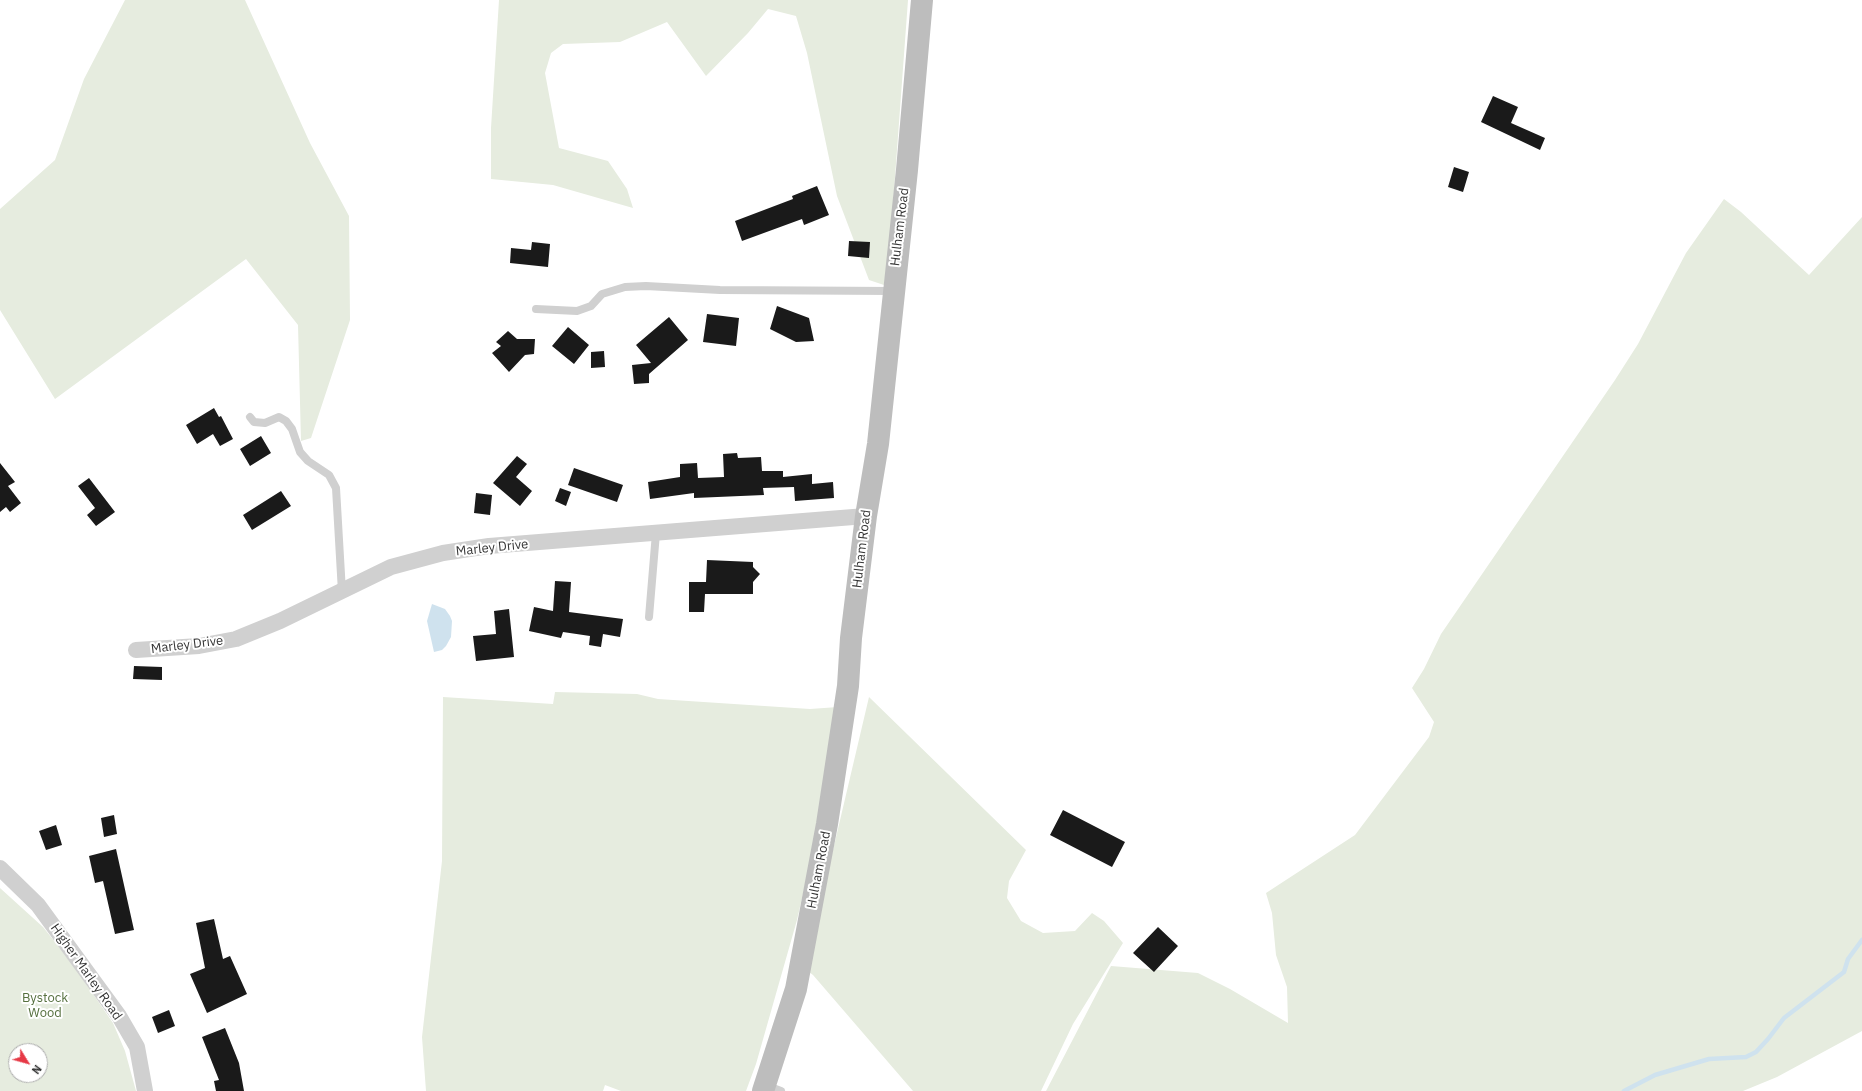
<!DOCTYPE html>
<html>
<head>
<meta charset="utf-8">
<style>
  body { margin:0 }
  #map { position:relative; width:1862px; height:1091px; overflow:hidden; background:#fff; font-family:"IBM Plex Sans",sans-serif }
  canvas { display:block }
  .north { position:absolute; left:8px; top:1043px; width:40px; height:40px; box-sizing:border-box; background:#fff; border:1px solid #adadad; border-radius:50%; rotate:127deg; font-size:11px; font-weight:700; line-height:16px; text-align:center; color:#333 }
  .north::after { content:''; display:block; margin:auto; width:14px; height:18px; background:#e63946; clip-path:polygon(50% 0,100% 100%,50% 72%,0 100%) }
</style>
</head>
<body>
<div id="map">
<canvas width="1862" height="1091"></canvas>
<div class="north">N</div>
</div>
<script>
const ctx = document.querySelector('canvas').getContext('2d');
ctx.lineJoin = 'round';
function fillPath(path, color) { ctx.fillStyle = color; ctx.fill(path, 'evenodd'); }
const poly = rows => new Path2D(rows.map(r => 'M' + r).join(''));
function strokePath(path, color, width, dash) { ctx.strokeStyle = color; ctx.lineWidth = width; ctx.lineCap = dash ? 'butt' : 'round'; ctx.setLineDash(dash || []); ctx.stroke(path); }
function drawText(font, color, halo, rows, align = 'center') {
  ctx.font = font + ' "IBM Plex Sans",sans-serif'; ctx.lineWidth = 4; ctx.setLineDash([]); ctx.textBaseline = 'middle'; ctx.strokeStyle = halo; ctx.fillStyle = color; for (const [text, x, y, turn = 0] of rows) {
    ctx.save(); ctx.translate(x, y); ctx.rotate((+turn || 0) * Math.PI / 180); ctx.textAlign = isNaN(turn) ? turn : align; if (halo) ctx.strokeText(text, 0, 0); ctx.fillText(text, 0, 0); ctx.restore();
  }
}
fillPath(poly([
  [125,0,245,0,310,143,349,216,350,320,311,438,301,441,298,325,246,259,55,399,0,310,0,209,55,160,84,79],
  [499,0,908,0,887,286,869,280,837,196,807,53,796,16,768,9,748,33,706,76,667,22,620,42,563,44,551,53,545,73,559,148,608,161,627,189,633,208,553,185,491,179,491,128],
  [1724,199,1741,212,1809,275,1862,217,1862,1031,1777,1077,1743,1091,1046,1091,1111,966,1198,973,1230,989,1288,1023,1287,987,1276,955,1272,913,1266,893,1355,835,1429,737,1434,722,1412,688,1424,669,1441,634,1615,380,1638,344,1686,253],
  [555,692,637,694,658,699,810,709,838,707,822,810,797,920,756,1064,746,1091,621,1091,605,1085,603,1091,426,1091,422,1037,442,861,443,697,553,704],
  [869,697,1026,850,1009,881,1007,898,1021,921,1043,933,1075,931,1092,913,1104,921,1123,943,1073,1024,1041,1091,913,1091,813,975,805,969],
  [0,888,43,927,71,962,113,1023,125,1051,136,1091,0,1091],
  [16,1051,40,1051,40,1075,16,1075]
]), '#e6ecdf');
fillPath(poly([
  [432,604,445,609,450,616,452,621,451,637,446,646,442,650,434,652,427,621]
]), '#cfe2ee');
strokePath(poly([
  [1624,1091,1655,1075,1709,1059,1746,1057,1756,1052,1768,1039,1784,1018,1844,972,1848,959,1862,940]
]), '#cfe2ee', 4.5);
fillPath(poly([
  [1493,96,1518,107,1511,123,1545,138,1540,150,1481,122],
  [1454,167,1469,172,1463,192,1448,187],
  [817,186,829,215,804,225,802,219,742,241,735,221,793,199,792,196],
  [849,241,870,242,869,258,848,256],
  [532,242,550,244,548,267,510,263,511,248,531,250],
  [777,306,809,318,814,341,796,342,770,329],
  [707,314,739,318,736,346,703,342],
  [669,317,688,340,649,374,649,383,634,384,632,365,651,363,636,345],
  [568,327,589,345,574,364,552,346],
  [508,331,517,339,535,339,534,354,525,355,509,372,492,353,501,346,496,342],
  [604,351,605,367,591,368,591,352],
  [214,408,219,417,221,416,233,439,220,446,213,434,197,444,186,425],
  [261,436,271,453,250,466,240,449],
  [737,453,738,458,761,457,762,471,783,471,783,477,812,474,812,484,833,482,834,498,795,501,794,487,763,488,764,495,694,498,694,493,650,499,648,482,680,477,680,464,697,463,698,478,724,477,723,454],
  [517,456,527,464,516,477,532,491,520,506,493,483],
  [0,463,15,482,8,486,21,503,10,512,6,507,0,512],
  [574,468,623,485,617,502,568,485],
  [89,478,115,512,96,526,87,515,95,508,78,486],
  [560,488,571,492,566,506,555,501],
  [281,491,291,506,252,530,243,515],
  [476,493,492,495,490,515,474,513],
  [707,560,753,562,753,567,760,574,753,582,753,594,705,594,704,612,689,612,689,582,706,582],
  [555,581,571,582,569,612,623,619,620,637,603,634,601,647,589,645,590,636,563,632,561,638,529,631,534,607,553,611],
  [509,609,514,657,476,661,473,636,496,634,494,611],
  [134,666,162,667,162,680,133,679],
  [1063,810,1125,842,1112,867,1050,835],
  [114,815,117,834,104,837,101,818],
  [56,825,62,845,46,850,39,831],
  [116,849,134,930,115,934,103,881,95,883,89,856],
  [214,919,223,959,230,956,247,994,207,1013,190,974,205,968,196,923],
  [1158,927,1178,946,1154,972,1133,953],
  [169,1010,175,1026,158,1033,152,1017],
  [225,1028,239,1063,244,1091,216,1091,214,1081,219,1080,202,1037]
]), '#1a1a1a');
strokePath(poly([
  [536,309,577,311,591,306,602,294,625,287,646,286,720,290,893,291],
  [250,417,254,422,265,423,279,417,286,421,292,429,300,452,308,461,329,475,336,488,342,592],
  [649,617,656,533],
  [765,1085,781,1091]
]), '#d0d0d0', 8);
strokePath(poly([
  [136,650,199,646,236,639,280,621,391,567,443,553,489,546,866,516],
  [0,868,38,905,119,1016,137,1047,145,1091]
]), '#d0d0d0', 16);
strokePath(poly([
  [763,1091,796,989,827,824,848,686,851,638,866,516,878,444,907,170,922,0]
]), '#bdbdbd', 22);
drawText('13px', '#333', '#fff', [
  ["Hulham Road",900,227,-83],
  ["Marley Drive",492,548,-6],
  ["Hulham Road",862,549,-83],
  ["Marley Drive",187,645,-7],
  ["Hulham Road",819,870,-79],
  ["Higher Marley Road",86,972,55]
]);
drawText('13px', '#56703f', '#fff', [
  ["Bystock",45,998],
  ["Wood",45,1013]
]);
</script>
</body>
</html>
